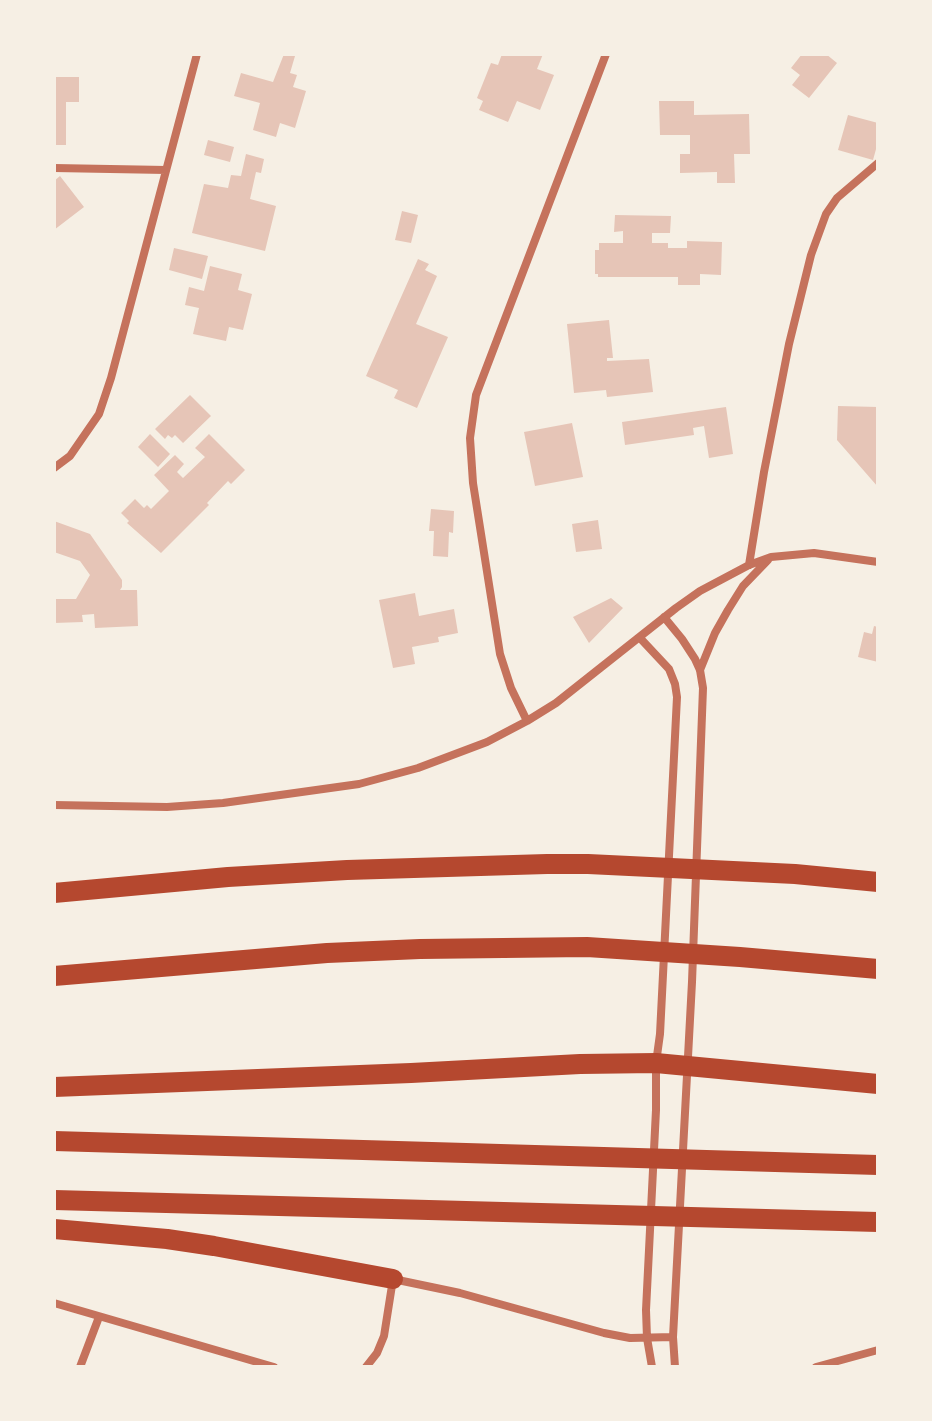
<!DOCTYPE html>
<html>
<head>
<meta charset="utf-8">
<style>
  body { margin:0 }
  #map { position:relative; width:932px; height:1421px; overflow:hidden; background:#f6efe4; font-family:"Exo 2",sans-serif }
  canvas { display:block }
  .frame { position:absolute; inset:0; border:56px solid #f6efe4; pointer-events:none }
</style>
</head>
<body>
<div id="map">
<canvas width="932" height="1421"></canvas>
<div class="frame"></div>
</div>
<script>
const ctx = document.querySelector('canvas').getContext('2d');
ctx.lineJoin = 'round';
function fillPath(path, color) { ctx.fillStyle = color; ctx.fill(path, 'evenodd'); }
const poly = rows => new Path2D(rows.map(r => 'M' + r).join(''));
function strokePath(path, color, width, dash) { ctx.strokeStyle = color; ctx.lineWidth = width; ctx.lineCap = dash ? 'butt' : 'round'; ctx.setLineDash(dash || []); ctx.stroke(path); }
fillPath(poly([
  [284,54,295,56,290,73,297,75,293,87,306,91,295,128,280,123,276,137,253,130,260,103,234,96,241,73,273,82],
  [502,54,543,54,537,69,554,75,540,110,517,101,508,122,479,110,483,101,477,98,491,63,498,65],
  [802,54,826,54,837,63,809,98,792,85,800,75,791,68],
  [54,77,79,77,79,102,66,102,66,145,54,145],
  [659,101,694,101,694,115,749,114,750,154,734,154,735,183,717,183,717,172,680,173,680,154,690,154,690,135,660,135],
  [848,115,878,123,878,142,873,160,838,150],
  [208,140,234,147,230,162,204,155],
  [246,154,264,159,261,173,256,172,250,199,276,206,265,251,192,233,204,184,228,188,231,175,241,176],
  [60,176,84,207,54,230,54,181],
  [402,211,418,215,411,243,395,240],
  [615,215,671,216,670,233,652,233,652,243,668,243,668,248,687,248,687,241,722,242,721,275,700,274,700,285,678,285,678,277,598,277,598,274,595,274,595,250,599,250,599,243,623,243,623,231,614,232],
  [174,248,208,256,202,279,169,270],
  [418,259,429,264,425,270,437,276,416,324,448,337,417,408,394,398,398,390,366,376],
  [210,266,242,274,238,290,252,294,243,330,229,327,226,341,193,334,199,308,185,305,189,287,204,291],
  [609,320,613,358,607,358,607,361,649,359,653,392,607,397,606,390,574,393,567,324],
  [190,395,211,416,183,443,175,435,172,438,168,435,165,439,155,429],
  [838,406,878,407,878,487,837,440],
  [726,407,733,454,709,458,704,426,693,428,694,435,625,445,622,422],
  [572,423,583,477,535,486,524,432],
  [150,434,170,454,158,467,138,447],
  [209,434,245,470,231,484,228,481,207,503,209,505,161,553,127,523,129,521,121,513,135,499,144,508,147,505,151,509,169,491,154,475,175,455,184,464,177,472,183,478,205,457,195,448],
  [431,509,454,511,453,533,449,532,448,557,433,556,434,531,429,531],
  [598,520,602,549,576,552,572,524],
  [54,521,90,534,122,580,122,587,120,590,137,590,138,626,95,628,94,614,82,615,83,622,54,623,54,599,76,599,90,575,80,561,54,552],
  [415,593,419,616,454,609,458,633,438,637,439,642,412,647,415,664,393,668,379,600],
  [611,598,623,608,589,643,573,617],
  [874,626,878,627,878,662,858,657,864,632,872,634]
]), '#e6c5b7');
strokePath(poly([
  [54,168,166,170],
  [54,468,70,456,99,414,111,378,197,54],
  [749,565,764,472,789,344,811,255,826,214,837,198,878,163],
  [664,617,682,639,695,659,700,670,703,688,692,982,673,1337,675,1367],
  [640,638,669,669,675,684,677,697,660,1034,656,1063,656,1110,646,1310,647,1338,652,1367],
  [700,670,715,633,728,610,743,586,768,560],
  [527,721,511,688,500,654,473,483,470,438,476,395,606,54],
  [54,805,167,807,223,803,359,784,418,768,487,742,527,721,556,703,676,608,700,591,749,565,771,557,814,553,878,562],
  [54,1303,274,1367],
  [80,1367,99,1317],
  [366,1367,377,1353,384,1336,393,1279,460,1293,604,1333,630,1338,673,1337],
  [816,1367,878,1350]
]), '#c5725c', 8);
strokePath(poly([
  [54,893,228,877,347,870,547,864,588,864,795,874,878,882],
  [54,976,327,953,420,949,587,947,740,957,878,969],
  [54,1087,411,1073,580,1064,656,1063,878,1084],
  [54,1141,878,1165],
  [54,1200,878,1222],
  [54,1229,167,1239,214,1246,393,1279]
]), '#b5482f', 20);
</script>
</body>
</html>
